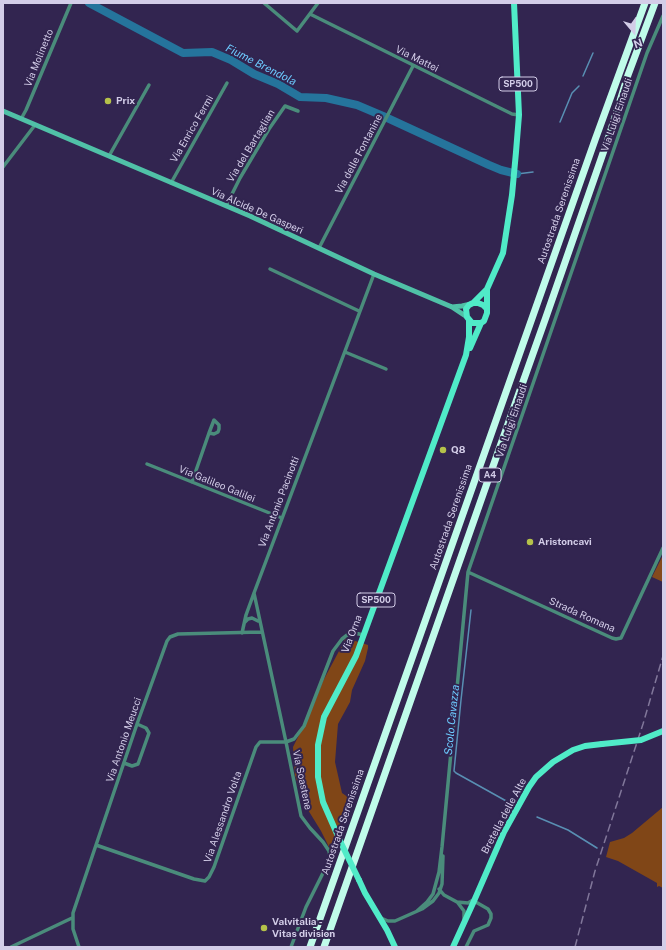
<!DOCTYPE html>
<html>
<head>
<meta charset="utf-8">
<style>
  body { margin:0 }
  #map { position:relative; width:666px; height:950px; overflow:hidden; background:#322550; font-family:"Public Sans",sans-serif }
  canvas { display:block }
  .frame { position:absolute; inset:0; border:4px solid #d3cde8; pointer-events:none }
  .north { position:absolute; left:614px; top:12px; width:40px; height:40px; -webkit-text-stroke:3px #322550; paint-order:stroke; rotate:161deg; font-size:11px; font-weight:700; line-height:16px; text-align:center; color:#d3cde8 }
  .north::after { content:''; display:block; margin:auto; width:14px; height:18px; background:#d3cde8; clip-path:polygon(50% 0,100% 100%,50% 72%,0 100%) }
</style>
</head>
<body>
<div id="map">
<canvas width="666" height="950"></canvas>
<div class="frame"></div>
<div class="north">N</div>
</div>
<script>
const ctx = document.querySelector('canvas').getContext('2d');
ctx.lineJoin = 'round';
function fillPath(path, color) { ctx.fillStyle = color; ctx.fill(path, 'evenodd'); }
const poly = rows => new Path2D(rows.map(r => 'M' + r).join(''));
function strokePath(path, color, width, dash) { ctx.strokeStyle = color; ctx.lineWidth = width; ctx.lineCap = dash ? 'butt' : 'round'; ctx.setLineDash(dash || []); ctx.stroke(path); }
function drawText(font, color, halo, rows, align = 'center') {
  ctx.font = font + ' "Public Sans",sans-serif'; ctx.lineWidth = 4; ctx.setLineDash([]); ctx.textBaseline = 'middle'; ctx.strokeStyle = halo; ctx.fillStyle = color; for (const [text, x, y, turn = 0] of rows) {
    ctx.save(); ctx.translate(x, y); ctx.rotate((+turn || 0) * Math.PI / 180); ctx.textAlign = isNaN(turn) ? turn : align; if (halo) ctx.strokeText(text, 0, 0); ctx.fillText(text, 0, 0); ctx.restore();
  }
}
fillPath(poly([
  [346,638,368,645,368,648,365,661,352,690,350,702,338,724,335,762,342,793,352,800,335,859,321,831,305,805,295,775,293,747,312,709,323,681],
  [663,807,663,888,659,886,657,887,657,883,618,861,606,857,610,842,624,838,632,833]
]), '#804617');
fillPath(poly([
  [663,555,663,582,652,577]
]), '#844a1d');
strokePath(poly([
  [583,76,593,53],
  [560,122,572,93,579,86],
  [517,174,533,172],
  [471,610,461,700,454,771,456,773,508,802],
  [537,817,568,830,597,848]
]), '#598fb3', 1.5);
strokePath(poly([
  [89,3,183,53,212,52,231,60,254,74,278,84,300,97,326,98,357,105,383,116,489,165,501,170,517,174]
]), '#25749c', 8);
strokePath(poly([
  [264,3,297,31,318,3],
  [310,14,512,114,519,115],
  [21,119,26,110,71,3],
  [109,156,149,85],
  [3,167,35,125],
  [171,183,227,83],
  [226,206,240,178,269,129,285,106,298,111],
  [319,248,413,66],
  [270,269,359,311],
  [345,352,386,369],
  [147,464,282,518],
  [192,482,209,433,214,434,218,432,219,429,219,425,214,420,209,433],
  [468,572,612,638,616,639,621,638,663,548],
  [245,622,248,619,252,618,258,621],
  [242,633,246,615,254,593,374,274],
  [124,763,132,766,138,764,149,733,146,728,137,724],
  [96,845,194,879,205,881,209,877,214,867,256,747,260,742,286,742,254,593],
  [439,889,444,895,457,902,468,903,473,900],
  [458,903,464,911,464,919],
  [417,911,427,902,433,894,439,872,442,847,468,572,647,53,663,16],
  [381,918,388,921,395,921,422,909,433,901,439,893,442,884,443,856],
  [11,947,72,918],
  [79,947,73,929,73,913,137,724,167,641,170,637,178,634,261,632],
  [291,947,306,907,329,861,330,857,329,851,323,842,310,828,301,816,286,742,294,739,304,726,333,651,342,639,351,632,363,635],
  [466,947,474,931,488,925,491,918,491,914,488,909,474,901]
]), '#4a8c7b', 3.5);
strokePath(poly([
  [3,111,250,216,374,274,452,307,462,306,471,304],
  [452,307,467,317]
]), '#50c1a7', 5);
strokePath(poly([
  [473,303,487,289],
  [487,309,487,289,503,253,512,195,516,152,519,115,514,3],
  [470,348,481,323,484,321,487,313,487,309,483,305,478,303,473,303,469,305,466,309,467,317,472,323,481,323],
  [341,843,323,802,318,777,318,745,324,717,356,656,466,355,469,337,469,321],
  [359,880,365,893,387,930,395,947],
  [453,947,474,901,504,832,529,787,536,777,553,762,573,750,585,746,602,744]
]), '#50ebc8', 6);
strokePath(poly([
  [310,947,595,140,645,3],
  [324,947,486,486,546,317,609,136,628,75,655,3]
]), '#c0fcea', 7);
strokePath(poly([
  [575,947,595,871,643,724,663,656]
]), '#81779a', 1.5, [8, 4]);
strokePath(poly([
  [602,744,641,740,663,731],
  [341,843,359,880]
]), '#50ebc8', 6);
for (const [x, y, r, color] of [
  [108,101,4,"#b5c24a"],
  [443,450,4,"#b5c24a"],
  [530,542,4,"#b5c24a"],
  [264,928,4,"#b5c24a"]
]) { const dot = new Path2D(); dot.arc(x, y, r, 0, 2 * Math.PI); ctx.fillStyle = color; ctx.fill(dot); strokePath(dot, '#322550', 1.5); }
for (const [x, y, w] of [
  [518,84,38],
  [490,475,22],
  [376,600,38]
]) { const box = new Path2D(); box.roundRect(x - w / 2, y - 7, w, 14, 3); ctx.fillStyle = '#322550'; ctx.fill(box); strokePath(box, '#d3cde8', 1); }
drawText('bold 9px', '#d3cde8', null, [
  ["SP500",518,84],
  ["A4",490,475],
  ["SP500",376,600]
]);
drawText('10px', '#d3cde8', '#322550', [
  ["Via Molinetto",39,58,-68],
  ["Via Mattei",417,59,26],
  ["Via Luigi Einaudi",617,115,-71],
  ["Via Enrico Fermi",192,129,-60],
  ["Via del Bartaglian",251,146,-59],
  ["Via delle Fontanine",359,154,-62],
  ["Via Alcide De Gasperi",257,211,24],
  ["Autostrada Serenissima",559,211,-71],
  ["Via Luigi Einaudi",512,421,-71],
  ["Via Galileo Galilei",217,484,22],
  ["Via Antonio Pacinotti",279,502,-69],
  ["Autostrada Serenissima",451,517,-71],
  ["Strada Romana",582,615,24],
  ["Via Orna",352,634,-69],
  ["Via Antonio Meucci",124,740,-71],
  ["Via Soastene",302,780,78],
  ["Bretella delle Alte",504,816,-62],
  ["Via Alessandro Volta",223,817,-71],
  ["Autostrada Serenissima",343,822,-71]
]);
drawText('bold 10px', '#d3cde8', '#322550', [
  ["Prix",116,101],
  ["Q8",451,450],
  ["Aristoncavi",538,542],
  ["Valvitalia -",272,922],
  ["Vitas division",272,934]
], 'left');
drawText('italic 11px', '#6dcafe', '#322550', [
  ["Fiume Brendola",261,65,27],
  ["Scolo Cavazza",452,720,-84]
]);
</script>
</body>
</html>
